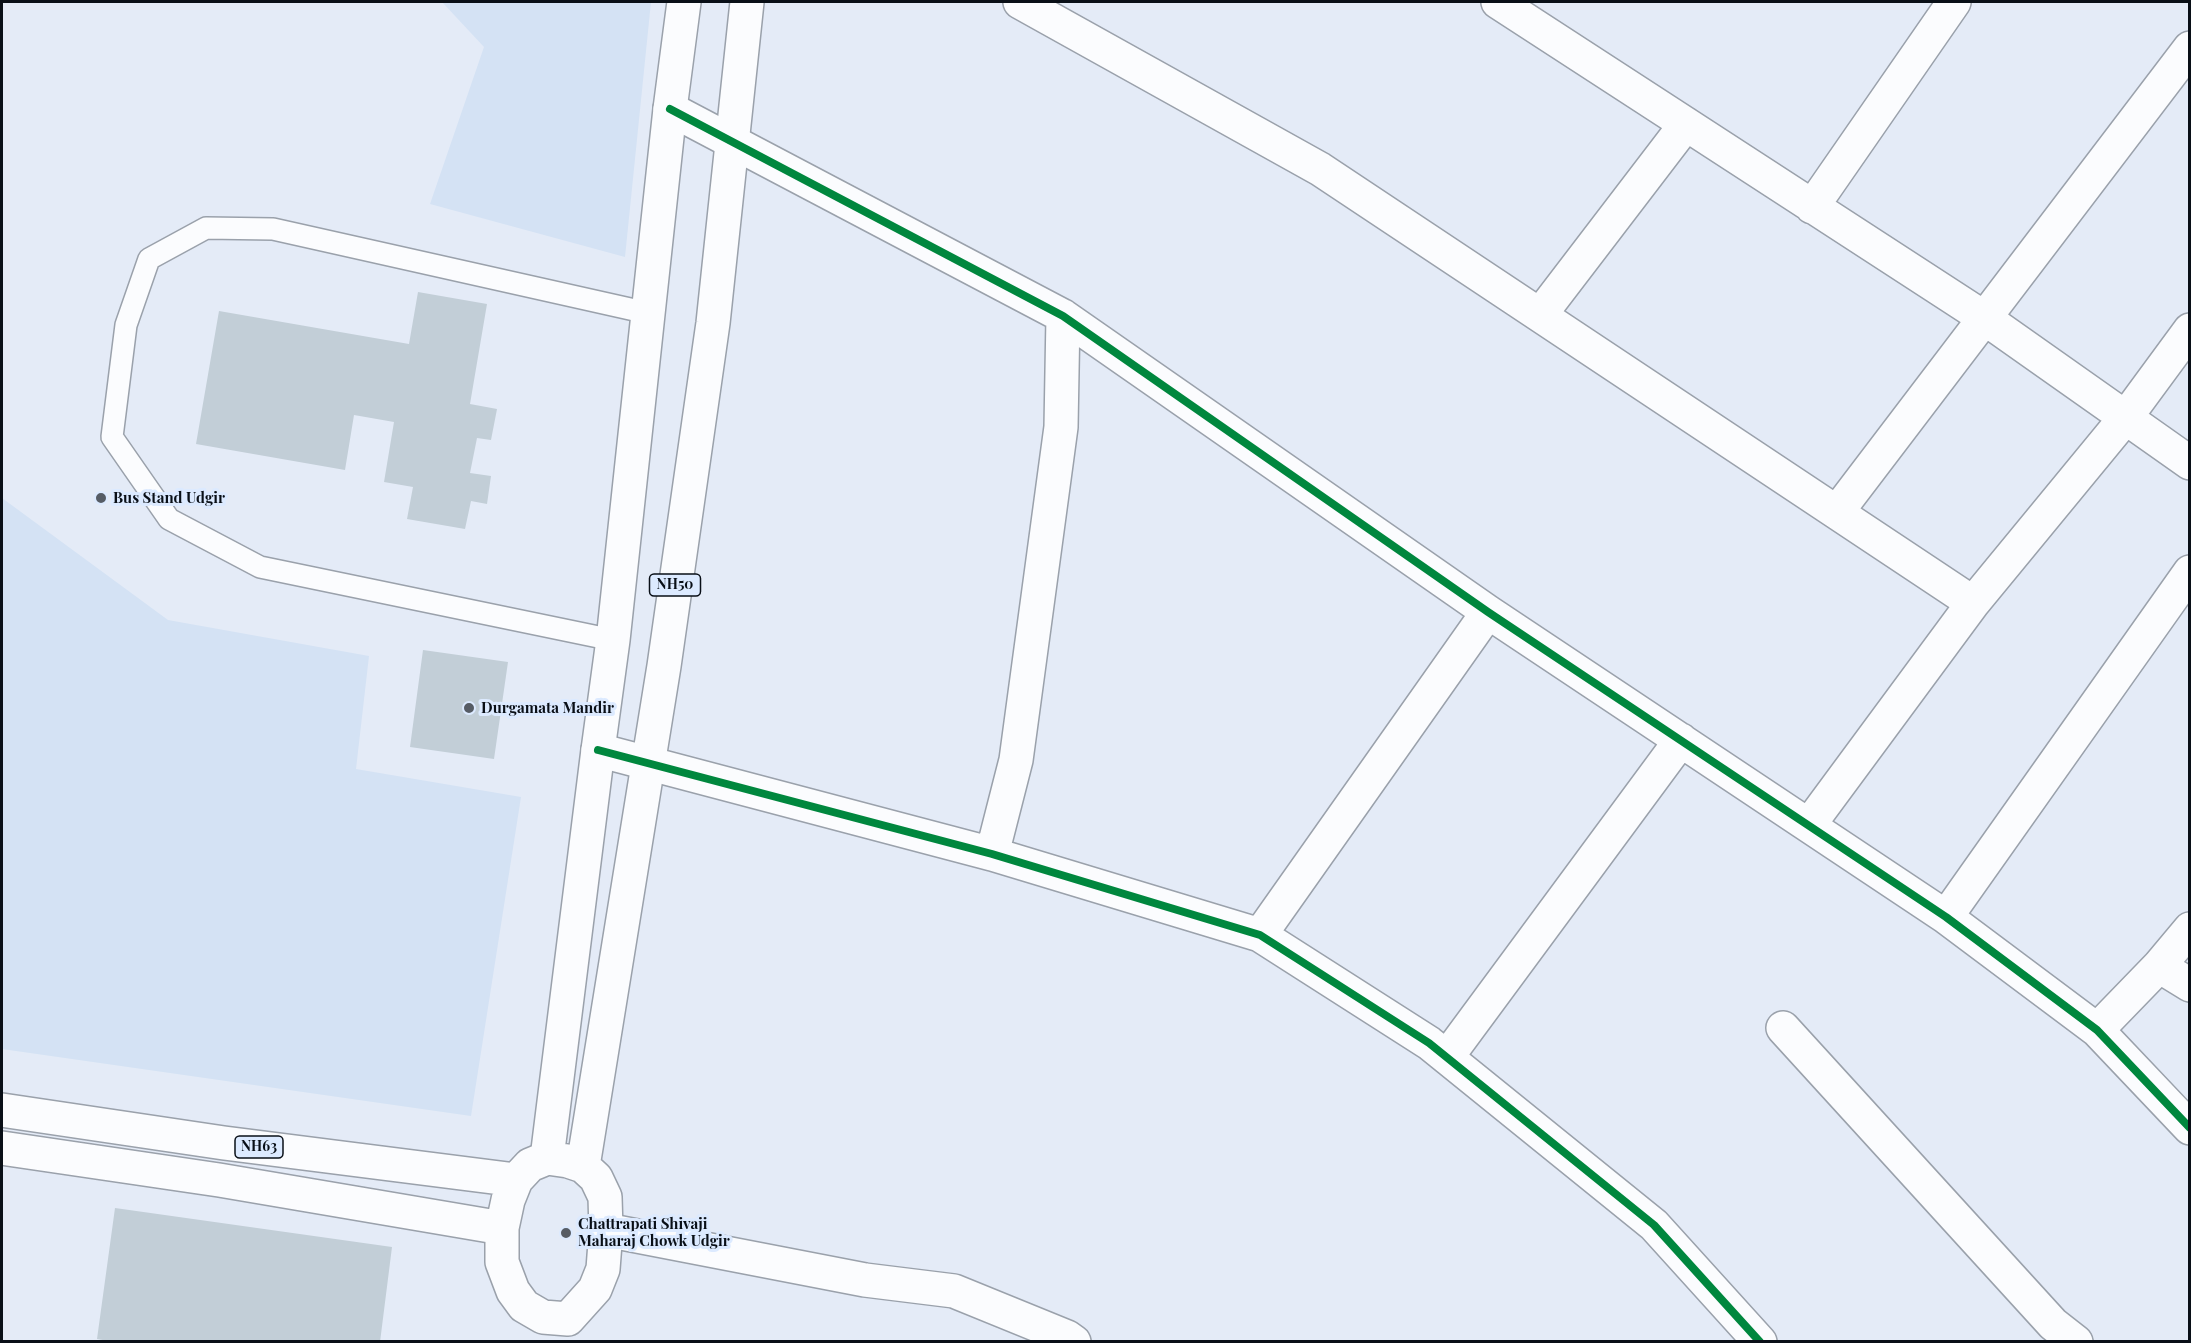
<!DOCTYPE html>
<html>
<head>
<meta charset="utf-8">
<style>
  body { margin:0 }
  #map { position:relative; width:2191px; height:1343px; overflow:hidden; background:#e4ebf7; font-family:"Playfair Display",serif }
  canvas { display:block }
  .frame { position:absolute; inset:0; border:3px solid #090f17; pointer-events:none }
</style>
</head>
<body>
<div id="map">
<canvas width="2191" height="1343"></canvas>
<div class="frame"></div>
</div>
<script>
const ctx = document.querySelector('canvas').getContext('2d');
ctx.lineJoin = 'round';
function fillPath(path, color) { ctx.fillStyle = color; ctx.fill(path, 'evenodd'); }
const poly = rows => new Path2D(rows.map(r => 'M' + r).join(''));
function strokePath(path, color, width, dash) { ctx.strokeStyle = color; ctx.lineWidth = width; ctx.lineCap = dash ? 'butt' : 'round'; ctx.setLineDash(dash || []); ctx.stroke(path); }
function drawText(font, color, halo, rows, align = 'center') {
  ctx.font = font + ' "Playfair Display",serif'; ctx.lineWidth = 6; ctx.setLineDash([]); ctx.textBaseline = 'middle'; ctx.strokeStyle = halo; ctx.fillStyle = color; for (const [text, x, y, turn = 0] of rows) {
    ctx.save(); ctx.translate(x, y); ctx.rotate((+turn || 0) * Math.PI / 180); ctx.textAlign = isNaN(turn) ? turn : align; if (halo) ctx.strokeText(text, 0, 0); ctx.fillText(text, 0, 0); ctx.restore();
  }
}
fillPath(poly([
  [442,2,651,2,625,257,430,204,484,47],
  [2,498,168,620,369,656,356,769,521,797,471,1116,2,1049]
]), '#d4e2f4');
fillPath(poly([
  [418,292,487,304,470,404,497,409,491,440,477,438,470,473,491,476,487,504,471,501,465,529,407,519,413,487,384,482,394,422,354,415,345,470,196,444,219,311,409,344],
  [423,650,508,662,494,759,410,747],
  [115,1208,392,1247,380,1342,114,1342,97,1339]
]), '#c2ced7');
const lane = poly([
  [613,640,260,567,169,519,112,437,126,325,149,259,206,228,273,229,648,313]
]);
const street = poly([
  [1020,2,1320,169,1973,603],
  [1498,2,1983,317,2190,463],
  [670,109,1063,316,1488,612,1946,917,2097,1030,2190,1128],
  [1812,207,1954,2],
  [1540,315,1686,124],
  [1837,512,2190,48],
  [598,750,992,854,1260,935,1429,1043,1654,1225,1760,1342],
  [1809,825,1973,603,2126,417,2190,330],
  [992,854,1016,760,1061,427,1063,316],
  [1946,917,2190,572],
  [1260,935,1488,612],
  [2159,966,2190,985],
  [1783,1028,2053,1324,2076,1342],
  [2097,1030,2159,966,2190,929],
  [1447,1057,1681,740]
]);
const secondary = poly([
  [606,1230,865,1280,954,1291,1067,1337,1074,1342]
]);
const highway = poly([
  [2,1110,224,1143,516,1180],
  [2,1148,219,1180,502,1228],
  [547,1158,598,750,613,640,670,109,684,2],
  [547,1158,568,1161,583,1166,596,1178,605,1197,606,1230,603,1269,595,1289,568,1319,543,1317,524,1306,513,1291,502,1262,502,1228,508,1200,516,1180,530,1165,547,1158],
  [583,1166,664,666,713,323,747,2]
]);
strokePath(lane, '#9aa1ab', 24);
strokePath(street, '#9aa1ab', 36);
strokePath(secondary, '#9aa1ab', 36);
strokePath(highway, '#9aa1ab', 36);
strokePath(lane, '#fbfcfe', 21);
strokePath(street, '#fbfcfe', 33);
strokePath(secondary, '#fbfcfe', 33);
strokePath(highway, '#fbfcfe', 33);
strokePath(poly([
  [670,109,1063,316,1488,612,1946,917,2097,1030,2190,1128],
  [598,750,992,854,1260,935,1429,1043,1654,1225,1760,1342]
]), '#00873e', 8);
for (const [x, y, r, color] of [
  [101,498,6,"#565c65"],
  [469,708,6,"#565c65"],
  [566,1233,6,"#565c65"]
]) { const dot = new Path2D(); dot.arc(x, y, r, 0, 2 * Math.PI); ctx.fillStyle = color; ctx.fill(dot); strokePath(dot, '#dceaff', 2); }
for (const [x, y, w] of [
  [675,585,51],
  [259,1147,48]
]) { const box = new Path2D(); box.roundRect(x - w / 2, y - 11, w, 22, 4.5); ctx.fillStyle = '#dceaff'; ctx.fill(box); strokePath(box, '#090f17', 1.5); }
drawText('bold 14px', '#090f17', null, [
  ["NH50",675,585],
  ["NH63",259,1147]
]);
drawText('bold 15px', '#090f17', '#dceaff', [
  ["Bus Stand Udgir",113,498],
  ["Durgamata Mandir",481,708],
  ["Chattrapati Shivaji",578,1224],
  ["Maharaj Chowk Udgir",578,1241]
], 'left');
</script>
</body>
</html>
